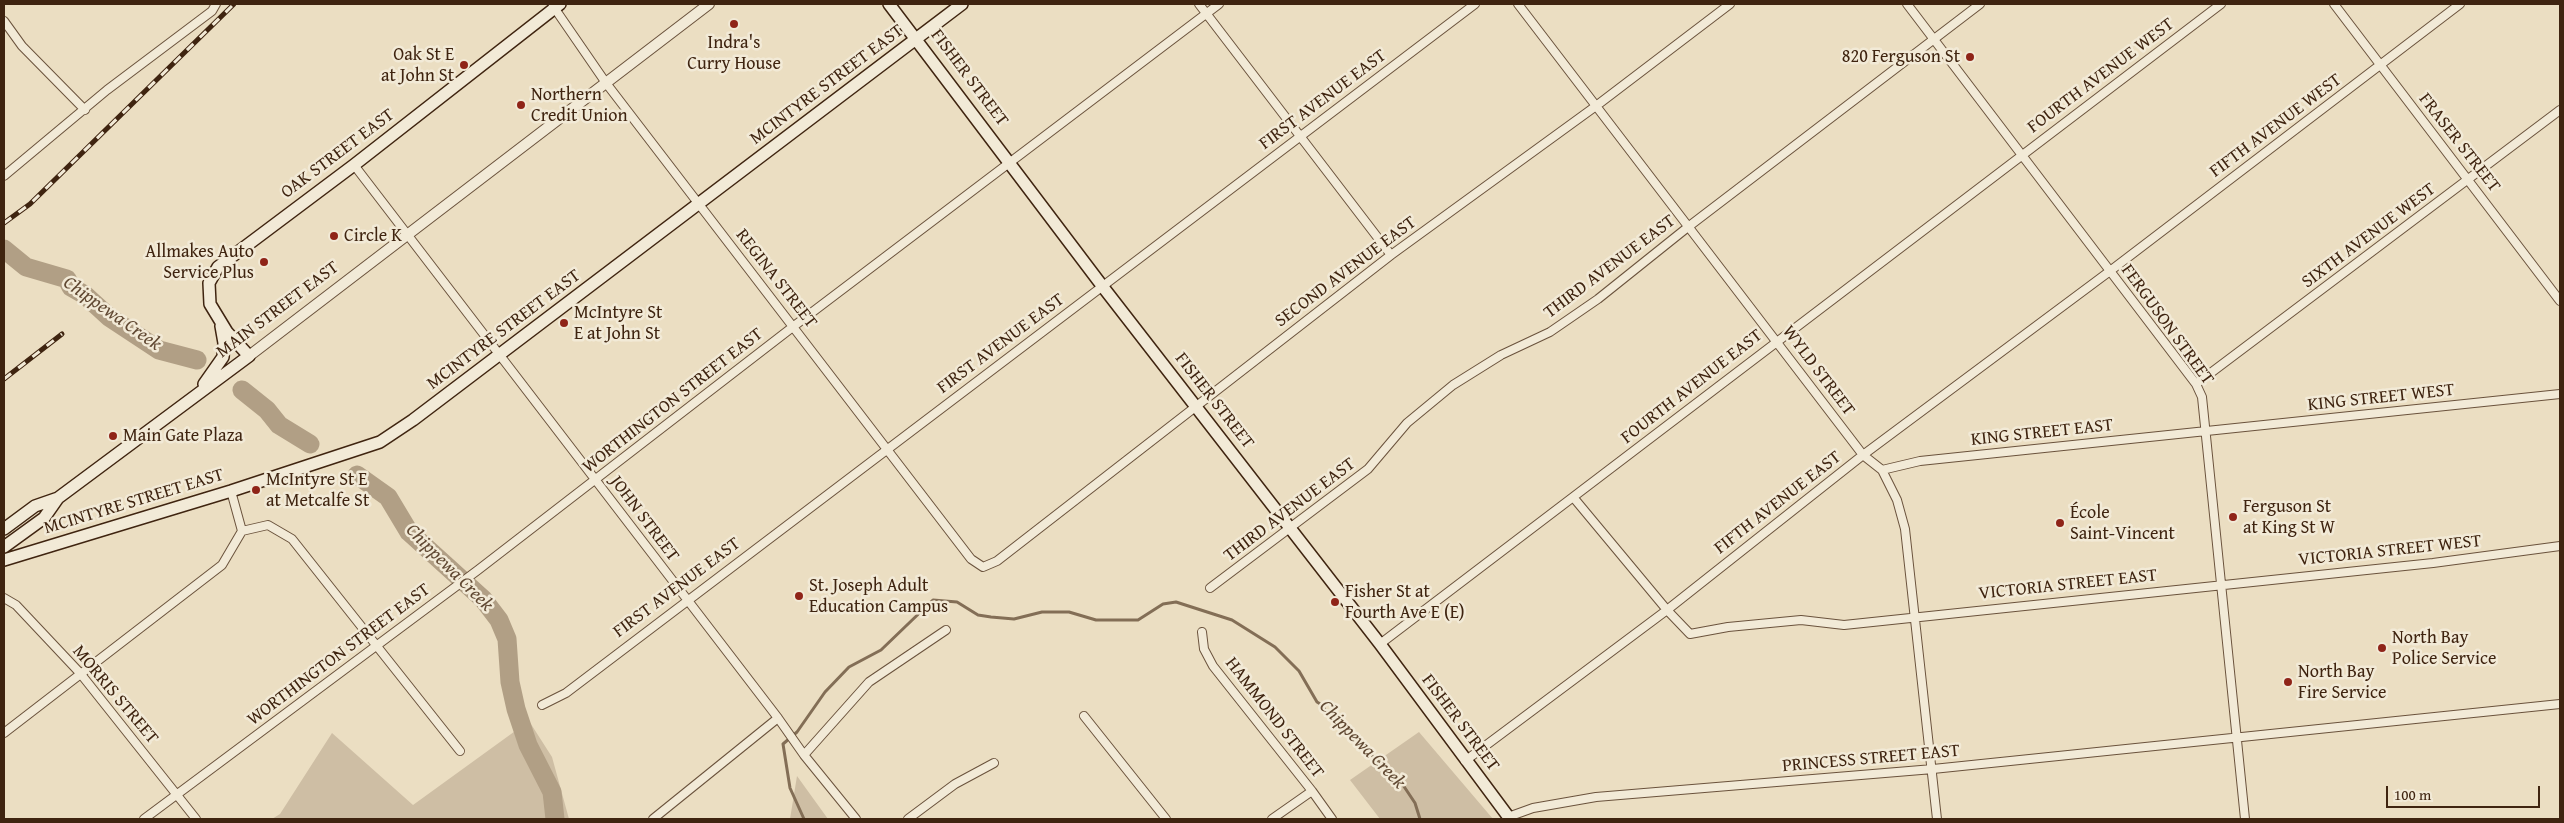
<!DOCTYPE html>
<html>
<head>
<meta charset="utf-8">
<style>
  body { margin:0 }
  #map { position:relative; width:2564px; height:823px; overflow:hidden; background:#ebdec2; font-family:"Gentium Book Plus",serif }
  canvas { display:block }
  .frame { position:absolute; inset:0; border:5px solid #3f2410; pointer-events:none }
  .scale { position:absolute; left:2386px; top:786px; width:154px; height:22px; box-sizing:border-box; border:2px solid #3f2410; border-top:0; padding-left:6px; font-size:15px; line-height:18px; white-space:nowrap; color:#3f2410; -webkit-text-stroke:4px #f2ead7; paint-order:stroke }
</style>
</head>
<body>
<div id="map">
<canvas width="2564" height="823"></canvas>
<div class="frame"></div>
<div class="scale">100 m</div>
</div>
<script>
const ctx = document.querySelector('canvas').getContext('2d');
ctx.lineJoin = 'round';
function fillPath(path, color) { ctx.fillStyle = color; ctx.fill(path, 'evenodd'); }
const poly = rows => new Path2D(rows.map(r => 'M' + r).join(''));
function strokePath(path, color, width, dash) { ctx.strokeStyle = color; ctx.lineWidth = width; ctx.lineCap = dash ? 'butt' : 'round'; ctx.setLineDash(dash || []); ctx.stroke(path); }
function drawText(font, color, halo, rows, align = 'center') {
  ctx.font = font + ' "Gentium Book Plus",serif'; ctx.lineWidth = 5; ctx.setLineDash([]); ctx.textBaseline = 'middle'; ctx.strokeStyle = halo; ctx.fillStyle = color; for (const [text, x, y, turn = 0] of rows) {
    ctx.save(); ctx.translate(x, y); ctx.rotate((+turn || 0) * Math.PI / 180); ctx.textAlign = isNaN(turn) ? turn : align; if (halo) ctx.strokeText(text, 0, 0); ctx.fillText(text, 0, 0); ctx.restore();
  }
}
fillPath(poly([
  [529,721,552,757,569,819,272,819,280,814,332,733,413,805],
  [1419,732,1493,819,1380,819,1350,780],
  [797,776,828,819,790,819]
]), '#cebea4');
strokePath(poly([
  [804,819,790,788,783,744,797,732,825,692,849,667,881,650,933,600,957,602,978,615,991,617,1014,619,1042,612,1069,612,1096,620,1138,620,1163,604,1176,602,1232,620,1275,647,1299,671,1317,702,1322,705,1329,716,1401,782,1415,803,1420,819]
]), '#836e56', 3);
strokePath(poly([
  [4,249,26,267,67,279,71,287,85,295,109,317,159,350,197,360],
  [242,390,267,410,279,425,310,444],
  [357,475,388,497,409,532,483,599,499,620,507,639,510,682,516,709,528,745,552,792,555,819]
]), '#b19f85', 19);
const minor = poly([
  [1199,4,1391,255],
  [1518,4,1863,455,1882,470,1897,500,1905,529,1937,819],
  [1907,4,2196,384,2202,397,2245,819],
  [2334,4,2560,301],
  [553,6,606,83,971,559,983,567,997,561,1391,255,1596,106,1730,4],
  [4,21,22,46,85,110],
  [354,165,778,718,804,755,856,819],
  [4,176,107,90,212,11,216,4],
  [2196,384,2560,110],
  [1882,470,1920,461,2560,394],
  [1573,497,1667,610,1690,634,1728,627,1801,620,1844,625,2433,563,2560,546],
  [242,531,268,525,292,539,460,751],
  [1210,588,1368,469,1407,423,1453,385,1501,355,1550,332,1598,299,1688,227,1980,4],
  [4,598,16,605,80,673,196,819],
  [1202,632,1204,649,1213,666,1312,791,1332,819],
  [1380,644,2221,4],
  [542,705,566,693,1475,4],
  [1084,716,1166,819],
  [4,733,222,565,242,531,231,491],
  [804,755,869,682,946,630],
  [1465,761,1667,610,1863,455,2110,271,2460,4],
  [1508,817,1533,808,1596,797,1933,769,2560,704],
  [144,819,478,570,794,326,1219,4],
  [653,819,778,718],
  [908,819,955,784,994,763],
  [1272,819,1312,791]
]);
const tertiary = poly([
  [249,356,709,4]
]);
const secondary = poly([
  [889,4,1103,287,1380,644,1510,819],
  [204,384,223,357,224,343,221,326],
  [4,529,35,506,58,498,249,356,227,332,210,304,209,283,218,267,354,165,560,4],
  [4,547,44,518,58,498],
  [4,560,231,491,380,442,413,420,962,4]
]);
strokePath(minor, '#6a523c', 10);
strokePath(tertiary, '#6a523c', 12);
strokePath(secondary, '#3f2410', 14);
strokePath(minor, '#f2ead7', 8);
strokePath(tertiary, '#f2ead7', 10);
strokePath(secondary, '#f2ead7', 11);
const rail = poly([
  [4,223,30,204,234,4],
  [4,379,62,334]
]);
strokePath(rail, '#3f2410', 5);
strokePath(rail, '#f2ead7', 3, [9]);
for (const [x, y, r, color] of [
  [734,24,5,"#8f2418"],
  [1970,57,5,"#8f2418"],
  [464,65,5,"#8f2418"],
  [521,105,5,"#8f2418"],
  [334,236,5,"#8f2418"],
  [264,262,5,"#8f2418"],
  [564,323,5,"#8f2418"],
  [113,436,5,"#8f2418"],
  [256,490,5,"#8f2418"],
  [2233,517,5,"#8f2418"],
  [2060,523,5,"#8f2418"],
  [799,596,5,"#8f2418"],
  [1335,602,5,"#8f2418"],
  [2382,648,5,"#8f2418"],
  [2288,682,5,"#8f2418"]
]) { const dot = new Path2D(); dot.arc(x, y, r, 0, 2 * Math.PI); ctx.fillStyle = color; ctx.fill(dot); strokePath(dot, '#f2ead7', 2); }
drawText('18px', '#3f2410', '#f2ead7', [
  ["Indra's",734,43,"center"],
  ["Curry House",734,64,"center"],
  ["Oak St E",454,55,"right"],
  ["at John St",454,76,"right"],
  ["820 Ferguson St",1960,57,"right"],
  ["Northern",531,95],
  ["Credit Union",531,116],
  ["Circle K",344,236],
  ["Allmakes Auto",254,252,"right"],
  ["Service Plus",254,273,"right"],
  ["McIntyre St",574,313],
  ["E at John St",574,334],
  ["Main Gate Plaza",123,436],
  ["McIntyre St E",266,480],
  ["at Metcalfe St",266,501],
  ["Ferguson St",2243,507],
  ["at King St W",2243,528],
  ["École",2070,513],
  ["Saint-Vincent",2070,534],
  ["St. Joseph Adult",809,586],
  ["Education Campus",809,607],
  ["Fisher St at",1345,592],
  ["Fourth Ave E (E)",1345,613],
  ["North Bay",2392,638],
  ["Police Service",2392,659],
  ["North Bay",2298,672],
  ["Fire Service",2298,693]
], 'left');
drawText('18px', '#3f2410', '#f2ead7', [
  ["FOURTH AVENUE WEST",2101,76,-37],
  ["FISHER STREET",969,78,53],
  ["MCINTYRE STREET EAST",827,85,-37],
  ["FIRST AVENUE EAST",1323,100,-37],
  ["FIFTH AVENUE WEST",2276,126,-37],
  ["FRASER STREET",2459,143,52],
  ["OAK STREET EAST",338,154,-37],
  ["SIXTH AVENUE WEST",2369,236,-37],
  ["THIRD AVENUE EAST",1610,267,-37],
  ["SECOND AVENUE EAST",1346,272,-37],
  ["REGINA STREET",776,279,52],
  ["MAIN STREET EAST",278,310,-37],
  ["FERGUSON STREET",2167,325,54],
  ["MCINTYRE STREET EAST",504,330,-37],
  ["FIRST AVENUE EAST",1001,344,-37],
  ["WYLD STREET",1818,371,53],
  ["FOURTH AVENUE EAST",1692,387,-38],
  ["KING STREET WEST",2381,398,-6],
  ["WORTHINGTON STREET EAST",673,401,-38],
  ["FISHER STREET",1214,401,52],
  ["KING STREET EAST",2042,433,-6],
  ["MCINTYRE STREET EAST",134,502,-17],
  ["FIFTH AVENUE EAST",1778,503,-38],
  ["THIRD AVENUE EAST",1290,510,-37],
  ["JOHN STREET",644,519,53],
  ["VICTORIA STREET WEST",2390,551,-6],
  ["VICTORIA STREET EAST",2068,585,-6],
  ["FIRST AVENUE EAST",677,588,-37],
  ["WORTHINGTON STREET EAST",339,655,-37],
  ["MORRIS STREET",115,695,50],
  ["HAMMOND STREET",1274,718,52],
  ["FISHER STREET",1460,723,53],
  ["PRINCESS STREET EAST",1871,759,-5]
]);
drawText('italic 19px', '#614933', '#f2ead7', [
  ["Chippewa Creek",112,314,35],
  ["Chippewa Creek",449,568,45],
  ["Chippewa Creek",1362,745,46]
]);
</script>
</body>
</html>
